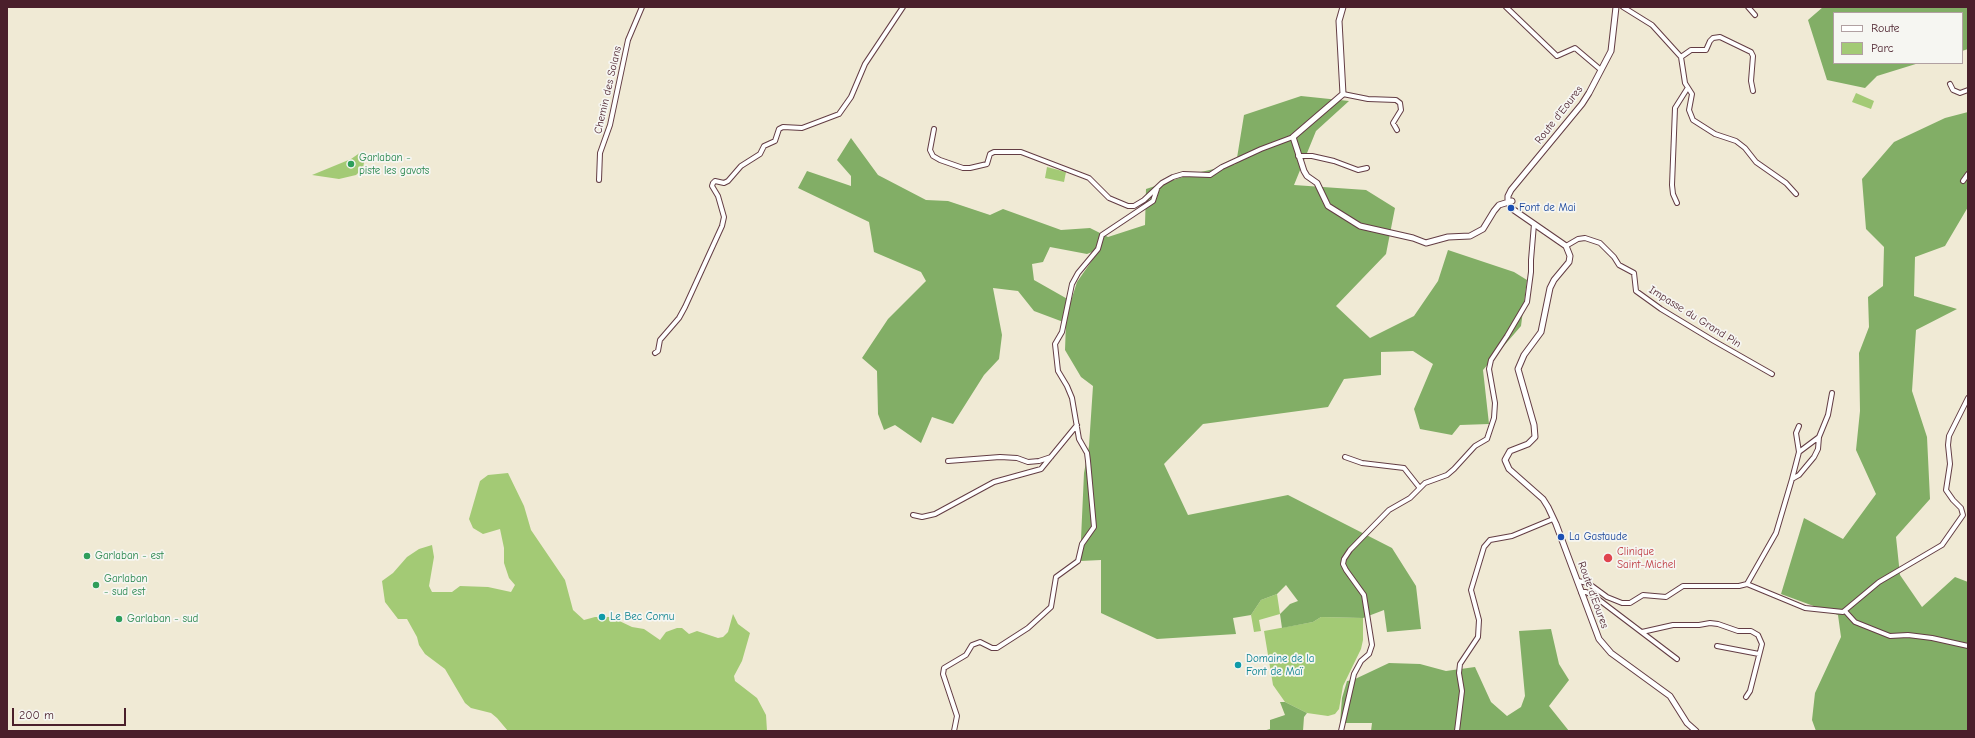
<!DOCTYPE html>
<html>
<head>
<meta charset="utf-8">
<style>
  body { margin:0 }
  #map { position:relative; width:1975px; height:738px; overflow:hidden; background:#f0ead5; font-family:"Comic Neue",sans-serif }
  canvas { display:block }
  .frame { position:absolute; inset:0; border:8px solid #4a1f2b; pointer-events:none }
  .legend { position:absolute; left:1833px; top:12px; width:130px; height:52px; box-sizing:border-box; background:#f6f6f2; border:1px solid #b1a0a2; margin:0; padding:5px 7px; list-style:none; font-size:12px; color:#4a1f2b }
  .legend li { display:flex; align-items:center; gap:8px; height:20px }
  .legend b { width:20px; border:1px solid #b1a0a2 }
  .scale { position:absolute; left:12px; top:708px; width:114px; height:18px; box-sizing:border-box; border:2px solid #4a1f2b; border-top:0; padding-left:5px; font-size:12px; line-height:14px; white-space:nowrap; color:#4a1f2b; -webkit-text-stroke:3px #f6f6f2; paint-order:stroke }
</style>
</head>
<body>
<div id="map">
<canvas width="1975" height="738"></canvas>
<div class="frame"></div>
<ul class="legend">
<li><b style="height:5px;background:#fff"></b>Route</li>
<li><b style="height:11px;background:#a3ca75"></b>Parc</li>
</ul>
<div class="scale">200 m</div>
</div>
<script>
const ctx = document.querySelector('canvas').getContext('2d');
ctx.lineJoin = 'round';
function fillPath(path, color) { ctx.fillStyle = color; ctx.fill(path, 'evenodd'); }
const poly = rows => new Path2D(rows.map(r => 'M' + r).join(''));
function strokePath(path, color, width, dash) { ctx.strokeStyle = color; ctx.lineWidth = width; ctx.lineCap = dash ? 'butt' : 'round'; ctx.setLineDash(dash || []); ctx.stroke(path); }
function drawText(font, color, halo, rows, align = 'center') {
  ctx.font = font + ' "Comic Neue",sans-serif'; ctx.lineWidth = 3.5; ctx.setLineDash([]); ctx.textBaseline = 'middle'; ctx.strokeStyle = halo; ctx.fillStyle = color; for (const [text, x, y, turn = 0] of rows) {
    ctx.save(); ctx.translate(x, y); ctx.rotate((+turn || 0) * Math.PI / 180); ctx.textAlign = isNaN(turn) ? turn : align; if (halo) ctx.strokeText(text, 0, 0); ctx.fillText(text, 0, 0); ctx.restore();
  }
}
fillPath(poly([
  [1856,93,1874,101,1871,109,1852,102],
  [361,152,365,157,363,168,356,175,339,179,312,175,351,159],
  [1047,167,1066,172,1064,182,1045,178],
  [508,473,524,506,531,530,565,580,573,610,584,620,595,617,611,617,632,627,644,629,660,640,666,632,677,628,682,628,689,634,697,631,718,638,723,637,728,632,733,614,738,624,750,633,742,661,734,676,735,681,757,698,766,715,767,731,508,731,497,718,491,713,471,708,465,703,445,669,425,654,419,645,417,637,407,619,398,619,385,602,382,581,393,573,407,557,419,549,432,545,434,557,429,586,432,592,452,592,460,586,488,587,511,592,515,585,509,578,504,563,504,548,500,529,483,534,473,528,469,519,480,481,488,475],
  [1277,594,1280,614,1259,620,1261,631,1254,632,1251,615,1261,600],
  [1321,617,1363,618,1363,640,1361,649,1343,686,1339,709,1335,714,1328,716,1307,713,1285,702,1273,685,1264,631,1313,622]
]), '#a3ca75');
fillPath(poly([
  [1823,7,1968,7,1968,49,1962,51,1962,13,1834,13,1834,63,1919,63,1877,76,1865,88,1827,80,1808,20],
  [1301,96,1349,101,1316,131,1294,185,1366,190,1395,208,1386,254,1336,306,1370,338,1414,316,1438,281,1448,250,1514,272,1527,280,1521,326,1483,370,1489,424,1460,425,1452,435,1420,429,1414,409,1433,364,1413,351,1381,352,1381,375,1344,379,1328,407,1203,424,1164,464,1188,515,1288,495,1392,548,1416,586,1421,629,1387,632,1384,610,1363,618,1321,617,1313,622,1282,628,1280,614,1290,604,1298,601,1286,585,1277,594,1261,600,1251,615,1233,618,1236,634,1157,639,1101,613,1101,560,1080,561,1084,473,1089,446,1093,386,1081,377,1065,350,1066,323,1034,311,1018,291,993,288,1002,335,999,359,984,375,953,424,932,417,921,443,895,425,884,430,878,414,877,371,862,358,888,319,926,281,921,272,874,252,869,222,798,188,807,171,851,186,851,176,837,160,851,138,878,175,926,200,948,201,990,215,1003,209,1061,230,1090,228,1108,237,1145,225,1146,189,1192,174,1236,164,1244,115],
  [1050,247,1087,254,1100,249,1077,282,1071,301,1034,280,1032,264,1043,262],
  [1968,112,1968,207,1945,246,1915,257,1914,296,1957,309,1916,330,1912,391,1927,437,1930,499,1896,537,1900,575,1922,607,1955,577,1968,582,1968,731,1816,731,1812,720,1815,693,1841,637,1838,615,1781,594,1804,518,1843,539,1876,494,1856,450,1860,411,1859,353,1869,327,1868,297,1883,286,1884,247,1866,229,1862,179,1894,142,1945,118],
  [1551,629,1559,664,1569,680,1549,706,1569,731,1371,731,1372,723,1340,723,1342,698,1347,681,1353,680,1389,663,1420,664,1446,671,1475,667,1491,702,1507,716,1521,707,1525,696,1519,631],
  [1280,702,1285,702,1307,713,1304,717,1303,731,1263,731,1270,729,1270,720,1285,715]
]), '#82ae66');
const minor = poly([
  [1506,7,1557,56,1575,48,1601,70],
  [1623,7,1652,25,1681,57,1685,83,1692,94,1689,110,1693,120,1715,134,1736,141,1745,148,1756,162,1786,183,1796,194],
  [1748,7,1755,15],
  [1681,57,1691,50,1706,50,1710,41,1713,38,1720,37,1751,52,1753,56,1751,81,1753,91],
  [1950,84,1953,90,1960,93,1968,90],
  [1343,94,1368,99,1396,100,1400,103,1401,110,1393,123,1397,130],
  [934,129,930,150,933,156,940,160,963,168,970,168,987,164,990,154,994,152,1021,152,1089,178,1109,198,1128,206,1134,206,1144,200,1162,183,1173,177,1183,174,1210,175,1222,167,1261,149,1293,137],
  [1298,156,1312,156,1334,161,1358,170,1367,168],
  [599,180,600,153,610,125,628,40,642,7],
  [1963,181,1968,174],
  [1677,203,1673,194,1672,185,1675,108,1687,89],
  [1566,246,1578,239,1585,238,1600,243,1614,257,1619,265,1634,273,1636,291,1661,309,1714,341,1772,374],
  [655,353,658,351,660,340,679,318,685,307,722,226,724,217,718,196,712,186,713,183,715,181,724,183,728,181,741,166,760,154,764,146,775,141,779,129,783,127,802,128,839,114,851,97,865,64,903,7],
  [1819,437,1828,415,1832,393],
  [1345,457,1362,463,1404,468,1419,487],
  [948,461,1000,457,1017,458,1028,462,1039,461,1051,457],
  [1792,479,1799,452,1796,433,1799,426],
  [913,515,922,517,935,514,994,482,1041,469,1077,425],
  [1578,581,1588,583,1607,597,1622,603,1630,603,1643,595,1666,597,1683,586,1739,586,1747,584,1776,533,1792,479,1799,475,1814,457,1818,449,1819,437,1799,452],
  [1747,584,1805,608,1843,612,1879,582,1942,545,1963,515,1961,508,1953,500,1946,490,1950,464,1948,445,1949,436,1968,398],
  [1581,592,1586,592,1594,596,1677,659],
  [1845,611,1855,622,1890,636,1908,635,1932,638,1968,646],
  [1642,632,1673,625,1699,625,1710,623,1718,624,1738,631,1751,631,1758,635,1762,644,1750,691,1746,697],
  [1717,646,1759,654],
  [954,731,957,716,943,674,944,668,966,655,972,645,980,642,992,648,997,648,1028,628,1051,607,1056,577,1078,561,1082,544,1094,527,1088,461,1087,453,1079,439,1072,398,1067,386,1058,371,1055,344,1062,332,1072,284,1078,273,1098,249,1102,235,1153,201,1157,189],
  [1341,731,1354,674,1361,661,1369,654,1372,645,1364,595,1346,570,1343,564,1344,559,1350,550,1389,510,1410,498,1425,483,1447,475,1454,469,1475,446,1487,439,1494,418,1495,403,1489,369,1491,360,1507,336,1527,302,1531,272,1531,260,1534,224],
  [1457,731,1462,691,1459,673,1460,664,1478,637,1479,620,1471,590,1484,547,1490,540,1512,536,1553,519]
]);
const tertiary = poly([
  [1343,7,1339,21,1343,94,1293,137,1304,171,1307,176,1317,183,1328,206,1360,226,1413,238,1426,243,1448,237,1470,236,1483,229,1494,211,1499,205,1512,201],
  [1616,7,1611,51,1589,93,1582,104,1511,190,1508,196,1508,201,1511,208,1566,246,1570,256,1569,262,1554,280,1550,288,1541,332,1524,355,1518,369,1534,425,1535,437,1528,444,1510,451,1505,460,1509,469,1543,499,1548,507,1556,524,1599,639,1611,653,1670,696,1687,723,1696,731]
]);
strokePath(minor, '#633d44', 6);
strokePath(tertiary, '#633d44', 7);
strokePath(minor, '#fff', 4);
strokePath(tertiary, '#fff', 5);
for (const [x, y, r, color] of [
  [351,164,4,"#2e9e5b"],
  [1511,208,4,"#1a4fb4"],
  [1561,537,4,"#1a4fb4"],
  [87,556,4,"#2e9e5b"],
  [1608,558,5,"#e0444e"],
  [96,585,4,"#2e9e5b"],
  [602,617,4,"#0f9aa8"],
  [119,619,4,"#2e9e5b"],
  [1238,665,4,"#0f9aa8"]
]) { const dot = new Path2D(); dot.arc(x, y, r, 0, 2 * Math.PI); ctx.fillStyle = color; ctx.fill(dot); strokePath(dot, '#f6f6f2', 1.5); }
drawText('11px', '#4a1f2b', '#f6f6f2', [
  ["Chemin des Solans",608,90,-77],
  ["Route d'Eoures",1559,115,-52],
  ["Impasse du Grand Pin",1695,317,32],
  ["Route d'Eoures",1593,595,70]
]);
drawText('11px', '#27864d', '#f6f6f2', [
  ["Garlaban -",359,158],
  ["piste les gavots",359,171],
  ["Garlaban - est",95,556],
  ["Garlaban",104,579],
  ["- sud est",104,592],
  ["Garlaban - sud",127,619]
], 'left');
drawText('11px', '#164399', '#f6f6f2', [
  ["Font de Mai",1519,208],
  ["La Gastaude",1569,537]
], 'left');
drawText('11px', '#be3a42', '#f6f6f2', [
  ["Clinique",1617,552],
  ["Saint-Michel",1617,565]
], 'left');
drawText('11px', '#0d838f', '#f6f6f2', [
  ["Le Bec Cornu",610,617],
  ["Domaine de la",1246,659],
  ["Font de Maï",1246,672]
], 'left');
</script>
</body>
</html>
